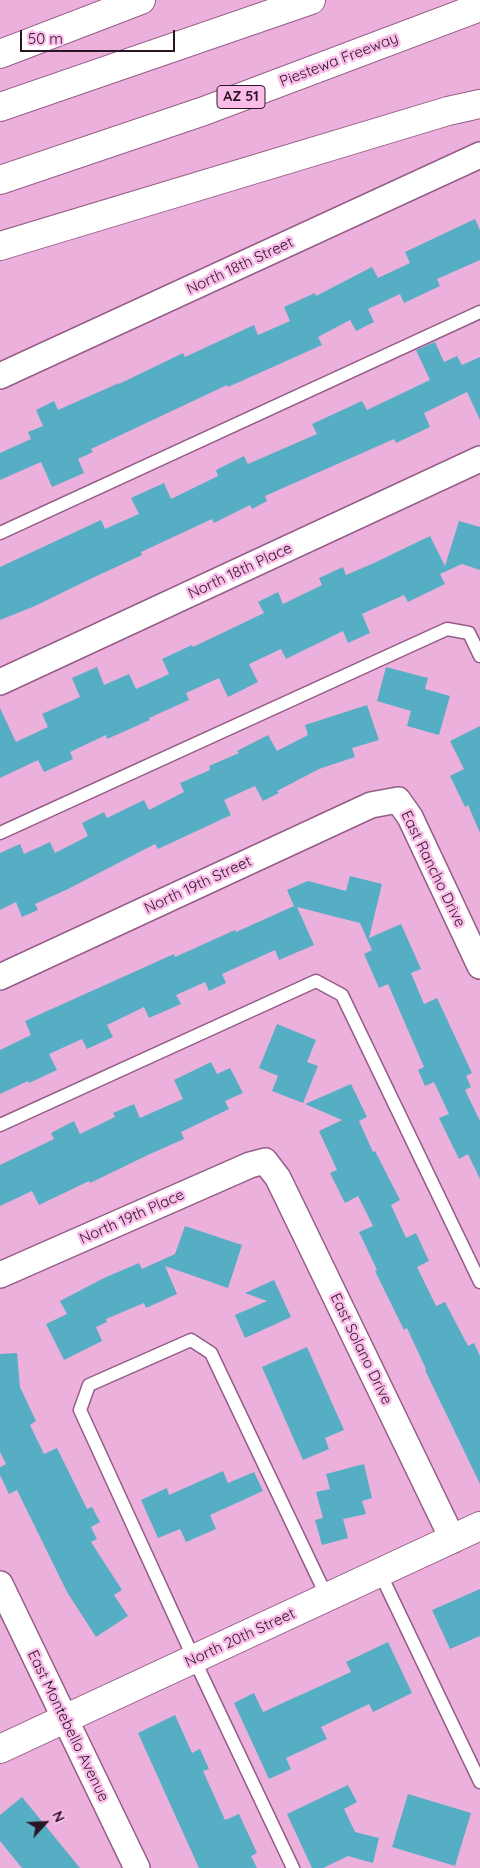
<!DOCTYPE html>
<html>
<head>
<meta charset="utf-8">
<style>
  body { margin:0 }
  #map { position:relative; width:480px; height:1868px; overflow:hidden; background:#ecb0dc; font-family:Quicksand,sans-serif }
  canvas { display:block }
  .north { position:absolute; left:20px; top:1798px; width:50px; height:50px; -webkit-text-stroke:4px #fabde9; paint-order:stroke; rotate:65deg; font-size:14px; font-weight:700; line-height:20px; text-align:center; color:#2b1525 }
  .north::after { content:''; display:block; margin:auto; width:18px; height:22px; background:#2b1525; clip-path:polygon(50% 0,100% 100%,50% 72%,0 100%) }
  .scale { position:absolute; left:20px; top:30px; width:155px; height:22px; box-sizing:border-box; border:2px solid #2b1525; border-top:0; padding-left:6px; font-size:15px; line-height:18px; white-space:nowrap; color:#2b1525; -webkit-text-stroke:4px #fabde9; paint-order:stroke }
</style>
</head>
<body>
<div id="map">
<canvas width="480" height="1868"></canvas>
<div class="north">N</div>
<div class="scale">50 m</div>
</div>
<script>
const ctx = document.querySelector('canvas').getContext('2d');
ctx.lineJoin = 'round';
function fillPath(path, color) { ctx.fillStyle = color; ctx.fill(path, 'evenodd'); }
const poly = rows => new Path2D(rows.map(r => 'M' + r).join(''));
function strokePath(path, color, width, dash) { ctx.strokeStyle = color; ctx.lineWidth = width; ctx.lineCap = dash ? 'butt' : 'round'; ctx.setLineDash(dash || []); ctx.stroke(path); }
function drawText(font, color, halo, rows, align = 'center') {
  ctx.font = font + ' Quicksand,sans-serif'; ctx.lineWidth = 5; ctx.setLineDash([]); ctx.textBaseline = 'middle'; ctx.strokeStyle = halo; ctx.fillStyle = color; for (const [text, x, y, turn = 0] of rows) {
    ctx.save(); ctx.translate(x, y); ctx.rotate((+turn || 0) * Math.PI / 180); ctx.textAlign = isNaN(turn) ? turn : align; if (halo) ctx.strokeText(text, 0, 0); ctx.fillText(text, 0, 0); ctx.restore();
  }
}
fillPath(poly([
  [475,219,480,230,480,260,437,279,440,286,404,303,400,294,368,309,374,322,356,331,350,320,318,337,322,345,228,387,227,385,91,449,93,452,78,459,84,473,52,487,41,462,0,480,0,453,31,439,28,432,43,426,36,410,54,401,58,410,119,383,119,384,183,353,185,357,254,325,258,335,290,321,284,307,315,293,316,296,372,267,378,278,410,263,405,252],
  [435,342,444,362,457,356,462,365,480,357,480,420,467,392,424,413,430,427,396,443,394,439,265,496,267,501,252,509,250,505,214,523,212,519,141,552,142,555,86,581,35,606,0,620,0,567,101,520,105,529,139,514,131,498,164,483,171,499,218,476,216,470,244,456,248,464,317,434,312,424,362,401,367,410,430,380,416,350],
  [459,521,480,527,480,570,462,564,440,574,445,584,408,602,404,595,362,614,370,633,348,643,343,631,286,659,281,649,249,664,258,682,228,697,219,678,186,693,189,700,149,718,150,720,107,739,106,735,70,752,73,759,44,772,38,760,0,778,0,708,16,742,48,727,42,714,80,697,72,678,97,667,104,685,129,674,136,689,169,674,162,659,192,645,193,647,264,613,258,602,278,592,283,604,322,585,319,578,343,567,346,575,374,563,430,536,445,566],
  [386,667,428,678,425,689,450,696,439,735,407,726,411,711,377,701],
  [367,705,379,740,352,748,355,757,319,769,277,791,279,793,263,801,255,786,224,800,231,815,158,849,155,844,68,889,35,904,38,910,22,917,16,902,0,910,0,853,20,844,24,854,50,842,55,853,88,836,82,823,104,812,107,818,144,800,149,810,184,792,180,783,210,770,209,766,239,753,237,751,268,735,277,751,308,735,305,725],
  [480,726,480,833,468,805,465,807,450,776,464,769,450,741],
  [350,876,382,884,369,938,401,924,421,969,411,973,424,1004,437,998,472,1073,466,1076,471,1087,465,1090,480,1121,480,1179,468,1154,459,1159,439,1118,449,1114,434,1082,425,1086,418,1070,424,1067,388,984,379,988,364,954,372,950,360,923,297,907,314,945,279,960,275,950,264,955,222,974,226,983,209,991,205,982,176,995,181,1004,149,1018,144,1007,107,1025,113,1037,87,1049,82,1039,49,1054,57,1070,29,1083,28,1081,0,1094,0,1050,31,1035,25,1021,174,954,175,957,235,930,236,932,294,906,287,890,308,881,346,891],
  [277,1024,316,1040,307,1062,318,1066,303,1103,272,1091,278,1076,259,1068],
  [211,1062,217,1074,230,1068,243,1093,225,1101,229,1109,181,1132,184,1139,150,1154,90,1183,89,1181,39,1205,32,1191,0,1206,0,1165,54,1139,51,1133,74,1121,80,1134,115,1117,113,1113,134,1104,140,1118,183,1099,174,1080],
  [351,1084,367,1117,359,1121,373,1152,375,1151,400,1200,391,1205,406,1238,416,1233,429,1261,417,1267,436,1306,445,1302,468,1346,474,1343,480,1356,480,1484,425,1370,426,1369,407,1328,404,1330,375,1271,377,1270,359,1232,373,1226,358,1196,345,1203,330,1173,337,1170,319,1131,342,1120,305,1104],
  [185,1226,242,1245,228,1288,165,1266,177,1294,146,1308,144,1303,106,1319,107,1322,96,1327,102,1341,64,1360,46,1324,67,1314,60,1301,104,1278,139,1263,142,1269,175,1254],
  [274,1280,291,1317,245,1338,235,1315,267,1301,245,1293],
  [307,1347,344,1430,325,1438,329,1449,303,1460,262,1367],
  [17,1353,20,1387,36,1421,30,1425,44,1454,57,1448,87,1509,92,1507,100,1522,91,1527,97,1539,91,1542,122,1590,114,1595,128,1616,96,1637,67,1592,17,1490,9,1494,0,1475,0,1467,6,1464,0,1452,0,1354],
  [364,1464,372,1498,362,1501,366,1514,343,1519,348,1538,322,1545,315,1520,323,1518,316,1492,330,1489,326,1474],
  [223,1471,228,1483,254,1472,263,1491,210,1515,216,1529,186,1542,180,1529,158,1538,141,1500,167,1488,169,1495],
  [480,1589,480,1636,450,1649,432,1610],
  [388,1642,412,1693,373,1712,369,1704,321,1727,327,1739,286,1758,291,1769,269,1779,234,1703,254,1693,263,1712,351,1672,346,1662],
  [175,1715,192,1753,200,1749,209,1769,203,1771,225,1820,239,1814,257,1853,251,1856,257,1868,199,1868,138,1733],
  [348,1785,357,1802,344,1809,355,1832,379,1838,373,1863,348,1856,323,1868,312,1868,287,1814],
  [408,1794,471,1813,455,1866,392,1847],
  [22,1797,80,1868,22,1868,0,1841,0,1815]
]), '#56aec4');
const service = poly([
  [0,533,480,312],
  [0,833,447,629,469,633,480,656],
  [0,1125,316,981,342,995,480,1282],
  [380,1573,480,1782],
  [293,1868,194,1659,80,1410,89,1385,191,1340,211,1353,327,1597]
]);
const minor = poly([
  [0,376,480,155],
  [0,682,480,459],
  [0,977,371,805,398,800,410,817,480,966],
  [0,1275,250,1165,265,1161,278,1178,453,1540],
  [0,1584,137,1868]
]);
const tertiary = poly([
  [0,1749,480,1526]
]);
const motorway = poly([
  [0,54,141,0],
  [0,107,311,0],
  [0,180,204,111,480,7],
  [0,246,448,111,480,104]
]);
strokePath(service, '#945d86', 15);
strokePath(minor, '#945d86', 28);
strokePath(tertiary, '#945d86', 30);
strokePath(motorway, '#945d86', 30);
strokePath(service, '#fff', 12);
strokePath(minor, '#fff', 25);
strokePath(tertiary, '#fff', 28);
strokePath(motorway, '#fff', 28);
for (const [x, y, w] of [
  [241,97,48]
]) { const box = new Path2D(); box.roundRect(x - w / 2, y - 11.5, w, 23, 4); ctx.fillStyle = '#fabde9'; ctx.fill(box); strokePath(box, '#2b1525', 1); }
drawText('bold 14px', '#2b1525', null, [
  ["AZ 51",241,97]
]);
drawText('15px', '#2b1525', '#fabde9', [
  ["Piestewa Freeway",339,60,-21],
  ["North 18th Street",240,266,-25],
  ["North 18th Place",240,571,-25],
  ["East Rancho Drive",433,869,64],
  ["North 19th Street",198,885,-25],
  ["North 19th Place",132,1217,-24],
  ["East Solano Drive",361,1349,64],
  ["North 20th Street",240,1638,-25],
  ["East Montebello Avenue",68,1726,64]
]);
</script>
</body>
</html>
